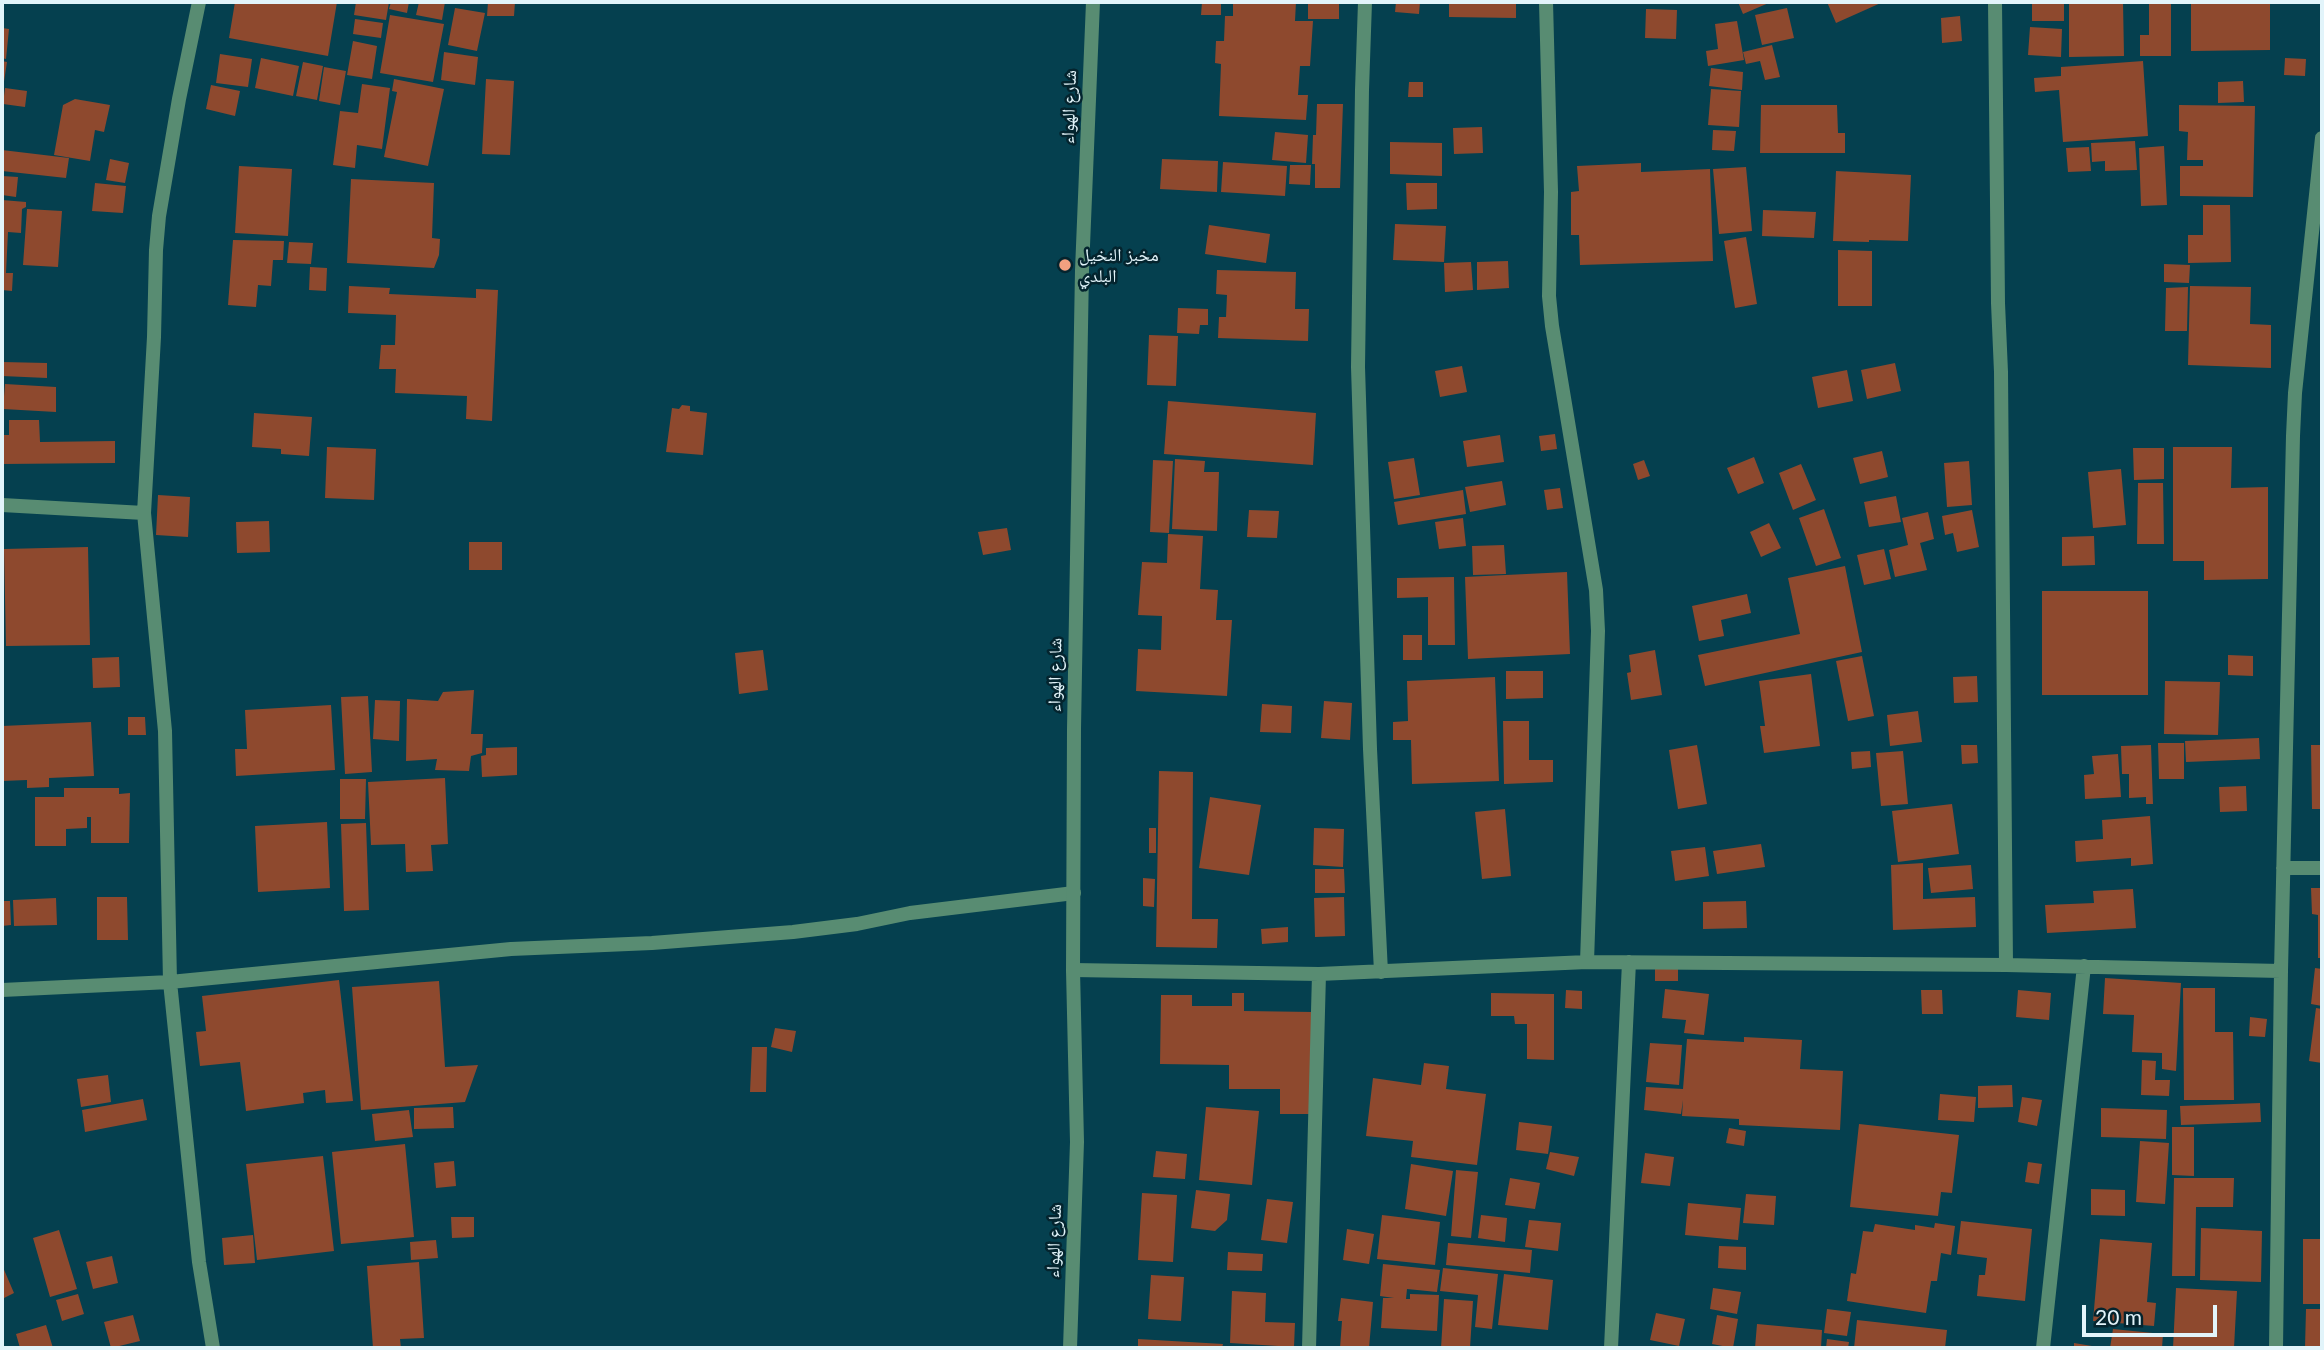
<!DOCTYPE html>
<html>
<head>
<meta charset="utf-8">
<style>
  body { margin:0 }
  #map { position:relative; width:2324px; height:1350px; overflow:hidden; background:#05404f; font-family:Lato,sans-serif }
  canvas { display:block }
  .frame { position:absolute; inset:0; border:4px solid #e2f4fa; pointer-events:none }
  .scale { position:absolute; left:2082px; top:1305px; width:135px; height:32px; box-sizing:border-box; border:4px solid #e2f4fa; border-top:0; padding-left:9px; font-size:21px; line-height:24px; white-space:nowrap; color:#e2f4fa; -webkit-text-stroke:5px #04242e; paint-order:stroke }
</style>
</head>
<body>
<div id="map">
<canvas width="2324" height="1350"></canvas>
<div class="frame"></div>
<div class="scale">20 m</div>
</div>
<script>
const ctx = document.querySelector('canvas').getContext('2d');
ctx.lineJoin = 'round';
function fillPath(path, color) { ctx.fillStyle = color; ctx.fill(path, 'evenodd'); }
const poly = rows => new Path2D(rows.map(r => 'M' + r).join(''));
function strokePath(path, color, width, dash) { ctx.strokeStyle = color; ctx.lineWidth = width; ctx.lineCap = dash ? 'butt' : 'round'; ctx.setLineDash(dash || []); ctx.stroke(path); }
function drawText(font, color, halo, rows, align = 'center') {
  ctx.font = font + ' Lato,"Noto Naskh Arabic",sans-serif'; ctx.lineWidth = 5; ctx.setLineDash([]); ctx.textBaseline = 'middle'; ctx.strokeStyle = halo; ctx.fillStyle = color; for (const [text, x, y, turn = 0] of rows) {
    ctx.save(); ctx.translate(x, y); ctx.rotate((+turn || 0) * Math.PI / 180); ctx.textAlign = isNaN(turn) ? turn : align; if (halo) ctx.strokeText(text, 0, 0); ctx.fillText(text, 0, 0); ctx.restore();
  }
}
fillPath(poly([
  [235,2,337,2,328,56,229,38],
  [356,2,389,2,386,20,354,15],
  [391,2,409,2,407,13,389,9],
  [419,2,445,2,442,20,416,15],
  [488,2,515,2,514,16,487,16],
  [1202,2,1221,2,1221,15,1201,15],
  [1233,2,1296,2,1295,21,1313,21,1310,66,1300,66,1298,95,1308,95,1306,120,1219,116,1221,64,1215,63,1216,41,1224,41,1225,16,1233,16],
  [1308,2,1339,2,1339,19,1308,19],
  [1396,2,1420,2,1419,14,1395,12],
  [1449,2,1516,2,1516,18,1449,17],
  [1738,2,1771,2,1743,14],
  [1827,2,1883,2,1836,23],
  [2032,2,2064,2,2064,21,2032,21],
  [2069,2,2123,2,2124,56,2069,57],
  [2149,2,2171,2,2171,56,2140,56,2140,35,2149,35],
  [2191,2,2270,2,2270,50,2191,51],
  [455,8,485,13,477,51,448,45],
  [1787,8,1794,38,1762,45,1755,15],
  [1646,9,1677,10,1676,39,1645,38],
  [390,15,444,24,433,82,380,73],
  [1960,16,1962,41,1942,43,1941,18],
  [355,19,383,23,381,38,353,34],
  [1737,21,1744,60,1708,66,1706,51,1718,49,1715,24],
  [2030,27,2062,29,2061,57,2028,55],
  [2,28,9,29,6,59,2,58],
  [353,41,377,46,372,79,347,75],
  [1772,45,1780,77,1765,80,1760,61,1746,64,1743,52],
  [444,52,478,57,475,85,441,80],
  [220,54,252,59,248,87,216,83],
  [261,58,299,66,293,96,255,88],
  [2285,58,2306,59,2305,76,2284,75],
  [2,61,7,62,3,88,2,88],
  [2143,61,2148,136,2063,142,2059,90,2035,92,2034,78,2061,76,2061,67],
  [303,62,323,66,317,100,296,96],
  [324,67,346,71,340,105,319,101],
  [1711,68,1743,72,1742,90,1709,86],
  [394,79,444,89,428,166,384,157,397,92,392,91],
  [486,79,514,81,510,155,482,154],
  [2243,81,2244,102,2218,103,2218,82],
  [1409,82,1423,82,1423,97,1408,97],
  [362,84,390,88,382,149,357,145,355,168,333,165,340,111,358,113],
  [211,85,240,91,235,116,206,109],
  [5,88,27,91,25,107,3,104],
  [1711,89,1741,91,1739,127,1708,125],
  [75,99,110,105,104,132,95,130,90,161,54,155,63,105],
  [1317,104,1343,104,1340,188,1315,188,1315,164,1312,164,1313,135,1316,135],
  [1761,105,1837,105,1838,133,1845,133,1845,153,1760,153],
  [2179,105,2255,106,2253,197,2180,196,2180,166,2203,166,2203,160,2187,160,2188,132,2179,131],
  [1482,127,1483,153,1454,154,1453,128],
  [1713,130,1736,131,1734,151,1712,150],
  [1275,132,1308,135,1306,163,1272,160],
  [2135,141,2137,170,2105,171,2105,161,2092,162,2091,143],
  [1390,142,1442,143,1442,176,1390,174],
  [2164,146,2167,205,2141,206,2139,148],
  [2089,147,2091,171,2068,172,2066,148],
  [2,150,69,158,66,178,2,171],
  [110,159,129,163,125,183,106,180],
  [1162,159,1218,161,1217,192,1160,189],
  [1223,162,1287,166,1285,196,1221,192],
  [1641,163,1641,172,1710,169,1713,261,1580,265,1579,235,1571,235,1571,192,1579,191,1577,166],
  [1290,165,1311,165,1310,185,1289,184],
  [239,166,292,169,288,236,235,233],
  [1746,167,1752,231,1719,234,1713,169],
  [1836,171,1911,175,1908,241,1869,240,1869,242,1833,241],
  [2,176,18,177,16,197,2,195],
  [351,179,434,183,432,238,440,239,439,255,434,268,347,263],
  [95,183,126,186,123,213,92,211],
  [1406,183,1437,183,1437,209,1407,210],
  [2,200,26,202,26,207,22,209,21,233,8,232,6,273,13,273,12,291,2,290],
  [2203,205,2230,205,2231,262,2188,263,2188,235,2203,235],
  [27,209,62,211,58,267,23,265],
  [1763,210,1816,212,1814,238,1762,236],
  [1395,224,1446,226,1444,262,1393,260],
  [1209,225,1270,234,1266,263,1205,254],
  [1746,237,1757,304,1735,308,1724,241],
  [233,240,284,241,283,260,273,260,271,286,258,285,256,307,228,305],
  [289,242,313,243,311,264,287,263],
  [1838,250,1872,251,1872,306,1838,306],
  [1508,261,1509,288,1477,290,1477,262],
  [1471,262,1473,290,1445,292,1444,263],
  [2164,264,2190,265,2189,283,2164,282],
  [310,267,327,268,326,291,309,290],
  [1217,270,1296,272,1295,309,1309,309,1308,341,1218,338,1219,317,1226,317,1227,295,1216,294],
  [349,286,390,288,389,294,476,298,476,289,498,290,492,421,466,419,467,396,395,393,396,369,379,369,381,345,395,345,396,315,348,313],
  [2190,286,2251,287,2250,324,2271,325,2271,368,2188,365],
  [2188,287,2187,331,2165,331,2166,288],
  [1178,308,1208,309,1208,325,1200,325,1199,334,1177,333],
  [1149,335,1178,336,1176,386,1147,385],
  [2,362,47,363,47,378,2,376],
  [1895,363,1901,391,1867,399,1861,370],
  [1462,366,1467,392,1440,397,1435,371],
  [1847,370,1853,401,1818,408,1812,377],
  [5,384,56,387,56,412,3,409],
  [1168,401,1316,413,1313,465,1164,454],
  [682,405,690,406,690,411,707,413,703,455,666,452,672,408,679,409],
  [254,413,312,417,309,456,281,454,281,449,252,447],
  [9,420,39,420,40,442,115,441,115,463,2,464,2,435,9,435],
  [1555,434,1557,449,1541,451,1539,436],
  [1500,435,1504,462,1467,467,1463,441],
  [327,447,376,449,374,500,325,498],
  [2173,447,2232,447,2231,488,2268,487,2268,579,2204,580,2204,561,2173,561],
  [2133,448,2164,448,2164,479,2134,480],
  [1882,451,1888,477,1860,484,1853,458],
  [1754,457,1764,483,1738,494,1727,468],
  [1414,458,1420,495,1394,499,1388,462],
  [1175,459,1205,461,1204,472,1219,472,1217,531,1172,529],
  [1153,460,1173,461,1169,533,1150,532],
  [1644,460,1650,476,1638,480,1633,464],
  [1969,461,1972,505,1947,507,1944,463],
  [1801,464,1816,500,1793,510,1779,473],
  [2121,469,2126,525,2093,528,2088,472],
  [1502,481,1506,505,1470,512,1465,487],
  [2138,483,2163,483,2164,544,2137,544],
  [1560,488,1563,508,1547,510,1544,490],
  [1463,490,1466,514,1398,525,1394,502],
  [158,495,190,497,188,537,156,535],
  [1896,496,1901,522,1869,527,1864,502],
  [1824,509,1841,558,1816,566,1799,518],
  [1249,510,1279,511,1277,538,1247,537],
  [1972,510,1979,547,1957,552,1953,533,1945,535,1942,516],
  [1928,512,1934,539,1920,543,1927,570,1895,577,1889,550,1908,545,1902,518],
  [1463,518,1466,546,1439,549,1435,522],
  [269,521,270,552,237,553,236,522],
  [1769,523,1781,548,1761,557,1750,532],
  [1007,528,1011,550,983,555,978,532],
  [1168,534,1203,536,1200,589,1218,590,1216,620,1232,620,1227,696,1136,691,1138,649,1161,650,1162,616,1138,615,1142,562,1167,563],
  [2094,536,2095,565,2062,566,2062,537],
  [469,542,502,542,502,570,469,570],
  [1504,545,1506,574,1473,575,1472,546],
  [88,547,90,645,6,646,4,549],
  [1884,549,1891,579,1864,585,1857,555],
  [1845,566,1862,652,1705,686,1698,655,1800,634,1788,578],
  [1567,572,1570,654,1468,659,1465,577],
  [1454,577,1455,645,1428,645,1428,597,1397,598,1397,578],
  [2042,591,2148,591,2148,695,2042,695],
  [1747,594,1751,613,1721,620,1724,636,1699,641,1692,606],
  [1403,635,1422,635,1422,660,1403,660],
  [763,650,768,690,739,694,735,653],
  [1655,650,1662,695,1631,700,1627,673,1631,672,1629,655],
  [2228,655,2253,656,2253,676,2228,675],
  [1862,656,1874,716,1848,721,1836,661],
  [119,657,120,687,93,688,92,658],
  [1506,671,1543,671,1543,698,1506,699],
  [1811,674,1820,746,1764,753,1760,726,1765,726,1759,681],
  [1977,676,1978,702,1954,703,1953,677],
  [1495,677,1499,781,1412,784,1411,740,1393,740,1393,722,1408,721,1407,681],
  [2165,681,2220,682,2218,735,2164,734],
  [474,690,471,734,483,734,482,753,471,756,469,771,435,770,437,759,406,761,407,699,438,701,443,692],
  [368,696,372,772,345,774,341,697],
  [375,700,400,701,399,741,373,739],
  [1324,701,1352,703,1350,740,1321,738],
  [1262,704,1292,706,1291,733,1260,732],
  [331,705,335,770,236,776,235,749,247,749,245,710],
  [1918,711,1922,742,1890,746,1887,715],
  [128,717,145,717,146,735,128,735],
  [1503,721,1529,721,1529,760,1553,760,1553,782,1504,784],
  [91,722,94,776,49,778,49,787,27,788,27,780,2,781,2,726],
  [2259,738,2260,759,2186,762,2185,741],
  [2158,743,2184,743,2184,779,2159,779],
  [1697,745,1707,804,1678,809,1669,750],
  [1961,745,1977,745,1978,763,1962,764],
  [2151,745,2153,804,2146,804,2146,797,2129,798,2129,774,2122,774,2121,746],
  [2311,745,2322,745,2322,809,2312,809],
  [517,747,517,775,482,777,481,756,486,755,486,748],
  [1870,751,1871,767,1852,769,1851,752],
  [1903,751,1908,804,1881,806,1876,753],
  [2118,754,2121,797,2085,799,2084,775,2094,774,2092,756],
  [1159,771,1193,772,1192,919,1218,919,1217,948,1156,947],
  [445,778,448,844,431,845,433,871,406,872,405,844,371,845,368,782],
  [340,779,366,779,365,819,340,819],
  [2246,786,2247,811,2220,812,2219,787],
  [64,788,119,788,119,794,130,793,129,843,91,843,91,817,87,817,87,828,66,829,66,846,35,846,35,797,64,797],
  [1210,797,1261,805,1249,875,1199,868],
  [1952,804,1959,854,1898,862,1892,811],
  [1505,809,1511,876,1482,879,1475,812],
  [2150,816,2153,864,2131,866,2131,858,2076,862,2075,841,2103,839,2102,820],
  [327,822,330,888,258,892,255,826],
  [366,823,369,910,344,911,341,824],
  [1149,828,1156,828,1156,853,1149,853],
  [1314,828,1344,829,1343,867,1313,865],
  [1761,844,1765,867,1717,874,1713,851],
  [1705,847,1709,876,1675,881,1671,851],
  [1923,863,1923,899,1975,897,1976,927,1893,930,1891,865],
  [1971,865,1973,889,1931,893,1928,868],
  [1315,869,1344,869,1345,893,1315,893],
  [1143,878,1155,879,1154,907,1143,906],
  [2311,888,2322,888,2322,958,2318,958,2318,915,2312,914],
  [2133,889,2136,928,2047,933,2045,905,2094,903,2093,891],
  [97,897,127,897,128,940,97,940],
  [1344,897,1345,936,1315,937,1314,898],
  [56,898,57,925,14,926,13,900],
  [2,901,10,901,11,925,2,926],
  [1746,901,1747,928,1703,929,1703,902],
  [1288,927,1288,942,1262,944,1261,929],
  [1655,965,1678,965,1678,981,1655,981],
  [2315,968,2322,969,2322,1006,2311,1004],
  [2105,978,2181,983,2176,1071,2162,1069,2162,1053,2132,1052,2134,1015,2103,1014],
  [339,980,353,1101,326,1103,325,1090,303,1093,304,1103,246,1111,240,1062,200,1066,196,1032,206,1031,202,996],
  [439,981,445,1067,478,1065,465,1102,361,1110,352,987],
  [2183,988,2215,988,2215,1032,2233,1032,2234,1100,2184,1100],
  [1665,989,1709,994,1704,1035,1684,1033,1686,1020,1662,1018],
  [1566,990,1582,991,1582,1009,1565,1008],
  [1921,990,1942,990,1943,1014,1922,1014],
  [2018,990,2051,993,2049,1020,2016,1017],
  [1232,993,1244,993,1244,1011,1313,1012,1312,1114,1280,1114,1280,1089,1229,1089,1229,1065,1160,1064,1161,995,1192,995,1192,1006,1232,1006],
  [1491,993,1554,994,1554,1060,1527,1059,1527,1024,1515,1024,1514,1016,1491,1016],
  [2316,1008,2322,1009,2322,1063,2309,1061],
  [2250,1017,2267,1019,2265,1037,2249,1036],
  [775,1028,796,1031,792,1052,771,1047],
  [1744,1037,1802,1040,1800,1069,1843,1071,1840,1130,1739,1125,1739,1119,1682,1116,1683,1100,1681,1114,1644,1110,1646,1087,1683,1089,1687,1039,1744,1042],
  [1650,1043,1682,1045,1679,1085,1646,1082],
  [752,1047,767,1047,766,1092,750,1092],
  [2142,1060,2156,1061,2155,1080,2170,1080,2169,1096,2141,1095],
  [1424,1063,1449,1066,1446,1089,1486,1094,1477,1165,1411,1157,1413,1141,1366,1136,1373,1078,1421,1085],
  [108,1075,111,1102,81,1107,77,1079],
  [2012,1085,2013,1107,1978,1108,1978,1086],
  [1940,1094,1976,1097,1974,1122,1938,1120],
  [2022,1097,2042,1100,2037,1126,2018,1122],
  [143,1099,147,1120,85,1132,82,1110],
  [2260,1103,2261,1122,2181,1125,2180,1106],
  [453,1107,454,1128,414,1129,414,1108],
  [1206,1107,1259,1111,1252,1185,1199,1180],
  [2101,1108,2167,1110,2166,1139,2101,1137],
  [409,1110,413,1137,375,1141,372,1114],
  [1519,1122,1552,1126,1548,1154,1516,1150],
  [1859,1124,1959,1135,1952,1193,1941,1192,1938,1216,1850,1207],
  [2172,1127,2194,1127,2194,1176,2172,1175],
  [1729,1128,1746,1131,1744,1146,1726,1143],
  [2140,1141,2169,1143,2165,1204,2136,1202],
  [405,1144,414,1237,341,1244,332,1152],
  [1156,1151,1187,1154,1185,1179,1153,1177],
  [1550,1152,1579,1157,1574,1176,1546,1169],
  [1645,1153,1674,1157,1670,1186,1641,1183],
  [323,1156,334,1251,257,1260,246,1164],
  [454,1161,456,1186,436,1188,434,1163],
  [2028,1162,2042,1164,2039,1184,2025,1182],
  [1411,1164,1453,1171,1446,1216,1405,1209],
  [1456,1170,1478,1172,1471,1238,1451,1236],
  [1510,1178,1540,1183,1535,1209,1505,1205],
  [2174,1178,2234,1178,2233,1207,2196,1207,2195,1276,2172,1276],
  [2091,1189,2125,1190,2125,1216,2091,1215],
  [1196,1190,1230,1194,1227,1220,1215,1231,1191,1228],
  [1142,1193,1177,1195,1173,1262,1138,1260],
  [1746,1194,1776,1196,1774,1225,1743,1223],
  [1267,1199,1293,1202,1287,1243,1261,1240],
  [1688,1203,1741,1208,1738,1240,1685,1235],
  [1382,1215,1440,1222,1435,1265,1377,1259],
  [1481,1215,1507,1218,1505,1242,1478,1238],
  [451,1217,474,1217,474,1237,452,1238],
  [1529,1220,1561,1223,1558,1251,1525,1247],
  [1961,1221,2032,1229,2025,1301,1977,1296,1979,1275,1985,1275,1987,1258,1957,1254],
  [1935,1223,1955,1226,1951,1255,1941,1253,1937,1281,1931,1281,1926,1313,1847,1301,1851,1273,1856,1274,1863,1231,1873,1232,1875,1224,1915,1230,1915,1225,1934,1228],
  [2201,1228,2262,1231,2261,1282,2200,1280],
  [1347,1229,1374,1234,1369,1264,1343,1260],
  [59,1230,77,1289,50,1297,33,1238],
  [253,1235,255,1263,224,1265,222,1238],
  [2100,1239,2152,1243,2147,1302,2156,1303,2154,1326,2093,1321],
  [2303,1239,2322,1239,2322,1304,2303,1304],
  [436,1240,438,1258,411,1260,410,1242],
  [1448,1243,1532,1250,1530,1273,1446,1265],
  [1719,1246,1746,1247,1746,1270,1718,1268],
  [1228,1252,1263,1254,1262,1271,1227,1270],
  [112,1256,118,1283,93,1289,86,1262],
  [419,1262,424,1338,400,1339,401,1348,373,1348,367,1266],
  [1383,1264,1440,1270,1437,1292,1407,1289,1406,1299,1410,1299,1410,1294,1439,1295,1437,1331,1381,1328,1383,1298,1394,1298,1380,1296],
  [2,1265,14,1293,2,1299],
  [1443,1268,1498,1274,1492,1329,1475,1327,1478,1295,1440,1291],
  [1504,1274,1553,1280,1548,1330,1498,1325],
  [1151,1275,1184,1277,1181,1321,1148,1319],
  [1713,1288,1741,1292,1737,1314,1710,1309],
  [2176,1288,2237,1291,2234,1348,2173,1348],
  [1232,1291,1266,1293,1265,1322,1295,1323,1294,1347,1230,1343],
  [78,1294,84,1314,62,1321,56,1300],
  [1341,1298,1373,1302,1369,1348,1340,1348,1342,1321,1338,1321],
  [1444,1299,1473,1301,1470,1348,1441,1348],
  [1827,1309,1851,1312,1847,1336,1824,1333],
  [2306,1309,2322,1309,2322,1348,2305,1348],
  [1656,1313,1685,1319,1679,1346,1650,1340],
  [133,1315,140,1341,111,1348,104,1322],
  [1717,1315,1738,1319,1733,1348,1712,1344],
  [1857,1320,1947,1330,1945,1348,1854,1348],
  [1757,1324,1822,1330,1821,1348,1755,1348],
  [46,1325,53,1348,20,1348,16,1334],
  [2113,1329,2163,1334,2162,1348,2110,1348],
  [1138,1339,1223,1344,1222,1348,1138,1348],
  [1827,1339,1849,1342,1848,1348,1826,1348],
  [2074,1343,2098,1347,2097,1348,2074,1348]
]), '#8e492e');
strokePath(poly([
  [199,2,179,99,159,216,156,250,154,337,144,513,165,731,170,982,199,1262,213,1348],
  [1365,2,1362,90,1358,367,1370,749,1381,972],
  [1546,2,1551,192,1549,296,1552,326,1596,590,1598,631,1587,962],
  [1995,2,1998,303,2001,372,2006,965],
  [2,505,144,513],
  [2283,868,2322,868],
  [1073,970,1319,974,1587,962,2006,965,2281,971],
  [2,990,170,982,511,949,652,943,793,932,857,924,910,913,1074,893],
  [1309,1348,1319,974],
  [1611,1348,1629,962],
  [2043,1348,2084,966],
  [2276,1348,2281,971,2293,436,2295,393,2322,138]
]), '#588c72', 14);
strokePath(poly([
  [1070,1348,1077,1142,1073,970,1074,729,1082,270,1093,2]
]), '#588c72', 14);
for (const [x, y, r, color] of [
  [1065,265,7,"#f2a080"]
]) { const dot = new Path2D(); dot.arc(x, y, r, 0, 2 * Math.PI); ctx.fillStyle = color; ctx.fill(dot); strokePath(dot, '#04242e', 2.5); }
drawText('18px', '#e2f4fa', '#04242e', [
  ["شارع الهواء",1069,107,-88],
  ["شارع الهواء",1055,675,-89],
  ["شارع الهواء",1054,1241,-88]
]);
drawText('18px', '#e2f4fa', '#04242e', [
  ["مخبز النخيل",1079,255],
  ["البلدي",1079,276]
], 'left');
</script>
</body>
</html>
